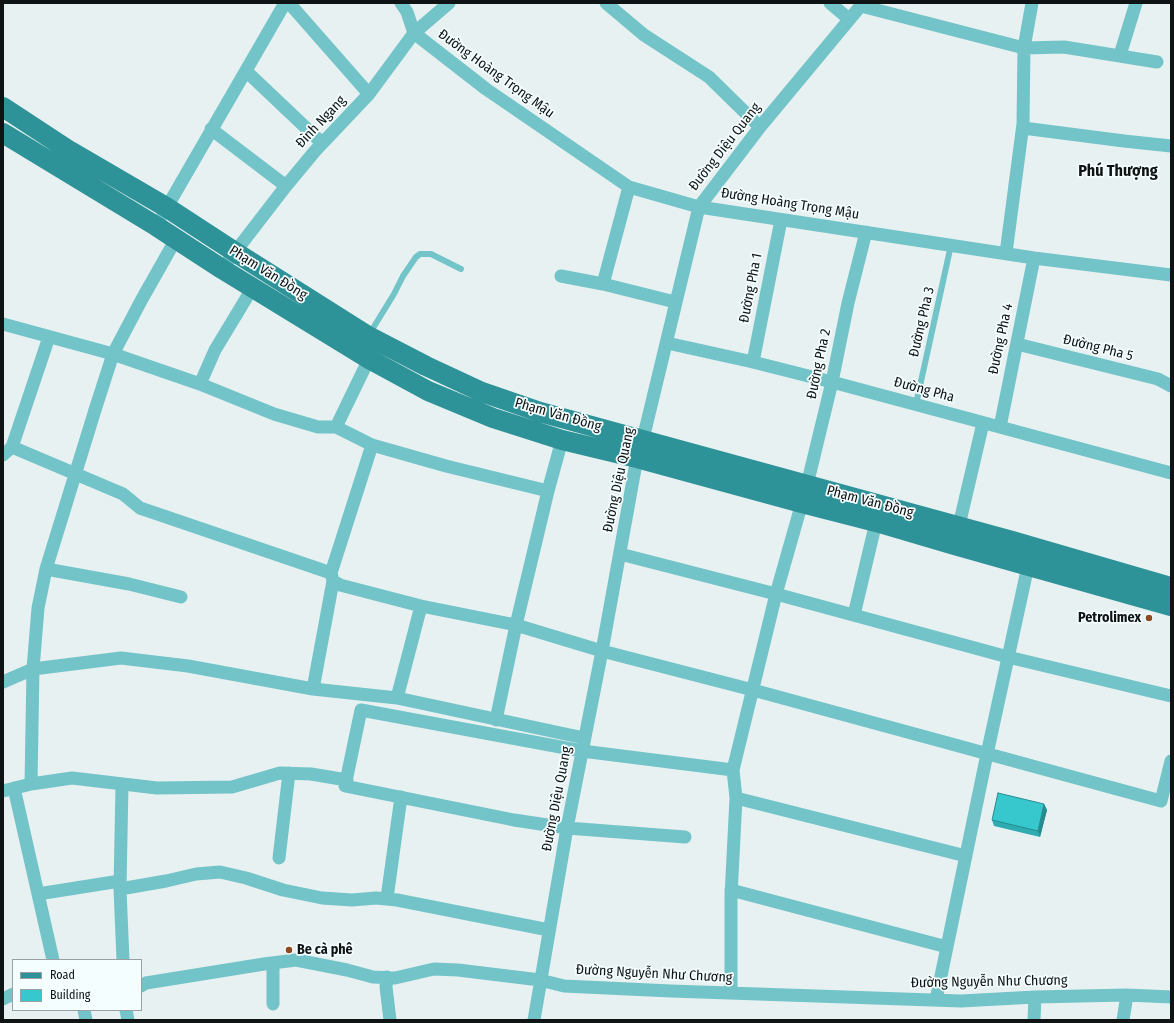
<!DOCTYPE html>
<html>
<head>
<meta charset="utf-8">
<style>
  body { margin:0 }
  #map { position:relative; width:1174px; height:1023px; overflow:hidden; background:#e8f1f1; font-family:"Fira Sans Condensed",sans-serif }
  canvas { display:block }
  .frame { position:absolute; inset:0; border:4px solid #101313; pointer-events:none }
  .legend { position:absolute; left:12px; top:959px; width:130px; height:52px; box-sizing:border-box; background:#f5feff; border:1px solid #99a0a1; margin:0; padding:5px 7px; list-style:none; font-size:12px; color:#101313 }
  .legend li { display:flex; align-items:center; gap:8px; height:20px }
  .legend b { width:20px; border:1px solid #99a0a1 }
</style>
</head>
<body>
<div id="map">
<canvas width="1174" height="1023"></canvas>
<div class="frame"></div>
<ul class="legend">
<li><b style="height:5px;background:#2d9398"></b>Road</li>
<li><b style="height:11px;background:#37c8ce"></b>Building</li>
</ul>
</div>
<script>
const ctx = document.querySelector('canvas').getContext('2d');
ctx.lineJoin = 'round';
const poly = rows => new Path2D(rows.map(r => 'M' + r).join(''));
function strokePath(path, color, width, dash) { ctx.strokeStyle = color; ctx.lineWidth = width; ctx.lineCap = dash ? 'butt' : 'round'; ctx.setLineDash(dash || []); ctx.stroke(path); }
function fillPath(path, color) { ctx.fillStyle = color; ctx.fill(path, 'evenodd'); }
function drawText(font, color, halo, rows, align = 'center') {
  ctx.font = font + ' "Fira Sans Condensed",sans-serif'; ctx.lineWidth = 3.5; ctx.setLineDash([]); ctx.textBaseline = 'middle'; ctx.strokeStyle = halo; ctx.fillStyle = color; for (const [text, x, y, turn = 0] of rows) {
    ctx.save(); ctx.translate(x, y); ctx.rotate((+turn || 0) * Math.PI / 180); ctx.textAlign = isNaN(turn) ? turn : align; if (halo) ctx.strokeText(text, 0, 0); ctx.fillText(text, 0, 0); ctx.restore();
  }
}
strokePath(poly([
  [370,333,394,294,403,276,416,257,420,254,431,254,461,269],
  [916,404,951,245]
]), '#73c4c8', 6);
strokePath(poly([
  [289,3,369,94],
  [401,3,407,12,414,33,486,89,629,187,699,207,1034,258,1171,275],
  [606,3,644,35,709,77,760,127],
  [830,3,849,19],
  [861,6,1024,48,1064,47,1157,62],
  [1120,55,1136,3],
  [246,71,322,143],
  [1023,128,1124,141,1171,146],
  [211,129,286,186],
  [163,214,285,3],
  [1006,253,1023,124,1024,48,1032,3],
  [222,269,286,186,315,151,369,94,414,33,449,3],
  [561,276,603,284,675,302],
  [603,284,629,187],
  [3,324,113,354,200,384,274,414,318,427,336,427,372,445,446,466,548,491],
  [667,343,753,362,832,382,1171,473],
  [1017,344,1158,379,1171,386],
  [753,362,781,220],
  [200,384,215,350,253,287],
  [336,427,369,359],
  [1000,427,1034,258],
  [12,447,123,494,140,508,331,573,333,581,313,689],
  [3,455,12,447,49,337],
  [957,534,983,423],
  [620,554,776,594,1008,657,1171,696],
  [46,569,129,584,181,597],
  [331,573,372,445],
  [333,581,340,585,421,606,516,625,602,651,753,690,1161,801,1171,761],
  [854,615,876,522],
  [3,682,33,669,121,658,188,666,313,689,397,698,584,738],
  [397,698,421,606],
  [496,720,516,625,548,491,562,440],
  [31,784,33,669,38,608,46,569,95,410,113,354,142,299,176,239],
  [122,784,120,889,123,960],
  [14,788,53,960],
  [3,791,31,784,72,778,157,788,232,787,280,773,311,774,347,780],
  [736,798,966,856],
  [685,837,567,828,514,820,345,786,361,710,582,751,733,770],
  [279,858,289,773],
  [120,889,166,881,196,874,220,872,246,878,283,890,322,898,352,900,376,898,397,900,549,930],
  [731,890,947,947],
  [38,894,120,881],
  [387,898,401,797],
  [387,977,386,987,390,1020],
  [141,986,146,983,264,964,296,960,347,970,373,977,395,978,434,969,458,970,540,980,564,986,671,991,961,1001,1035,997,1127,995,1171,997],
  [731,993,731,896,736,798,733,770,776,594,807,485,832,382,848,303,866,232],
  [3,999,13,994],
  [936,1000,987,754,1028,566],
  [273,1004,273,963],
  [84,1010,86,1020],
  [126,1010,128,1020],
  [534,1020,567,828,602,651,637,458,643,439,699,207,760,127,863,3],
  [1034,1020,1035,997],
  [1123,1020,1127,995]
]), '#73c4c8', 13);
strokePath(poly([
  [3,107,70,151,166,207,235,252,368,336,426,366,482,392,540,412,1012,541,1171,587],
  [3,133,156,226,222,269,369,359,428,391,493,418,562,440,637,458,802,503,876,522,954,545,1171,606]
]), '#2d9398', 20);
fillPath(poly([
  [1044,804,1047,810,1040,837,994,826,992,820]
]), '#2facb1');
fillPath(poly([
  [1044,804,1047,810,1040,837,1038,831]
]), '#268c90');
const building = poly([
  [998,793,1044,804,1038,831,992,820,998,793]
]);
fillPath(building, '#37c8ce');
strokePath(building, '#268c90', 1);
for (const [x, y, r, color] of [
  [1149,618,4,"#8e491e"],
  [289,950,4,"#8e491e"]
]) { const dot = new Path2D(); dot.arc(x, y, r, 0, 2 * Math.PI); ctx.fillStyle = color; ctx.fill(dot); strokePath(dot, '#f5feff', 1.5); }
drawText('14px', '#101313', '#f5feff', [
  ["Đường Hoàng Trọng Mậu",496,74,36],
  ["Đình Ngang",321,122,-47],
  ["Đường Diệu Quang",725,147,-52],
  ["Đường Hoàng Trọng Mậu",790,204,9],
  ["Phạm Văn Đồng",268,273,32],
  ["Đường Pha 1",751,288,-79],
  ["Đường Pha 3",922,322,-77],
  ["Đường Pha 4",1001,339,-78],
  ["Đường Pha 5",1098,348,14],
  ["Đường Pha 2",819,364,-78],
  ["Đường Pha",924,390,15],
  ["Phạm Văn Đồng",558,415,16],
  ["Đường Diệu Quang",619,480,-78],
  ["Phạm Văn Đồng",870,502,15],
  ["Đường Diệu Quang",557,799,-79],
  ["Đường Nguyễn Như Chương",654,974,3],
  ["Đường Nguyễn Như Chương",989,982,-1]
]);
drawText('bold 14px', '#101313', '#f5feff', [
  ["Petrolimex",1141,618],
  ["Be cà phê",297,950,"left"]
], 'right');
drawText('bold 16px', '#101313', '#f5feff', [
  ["Phú Thượng",1118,172]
]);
</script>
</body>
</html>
